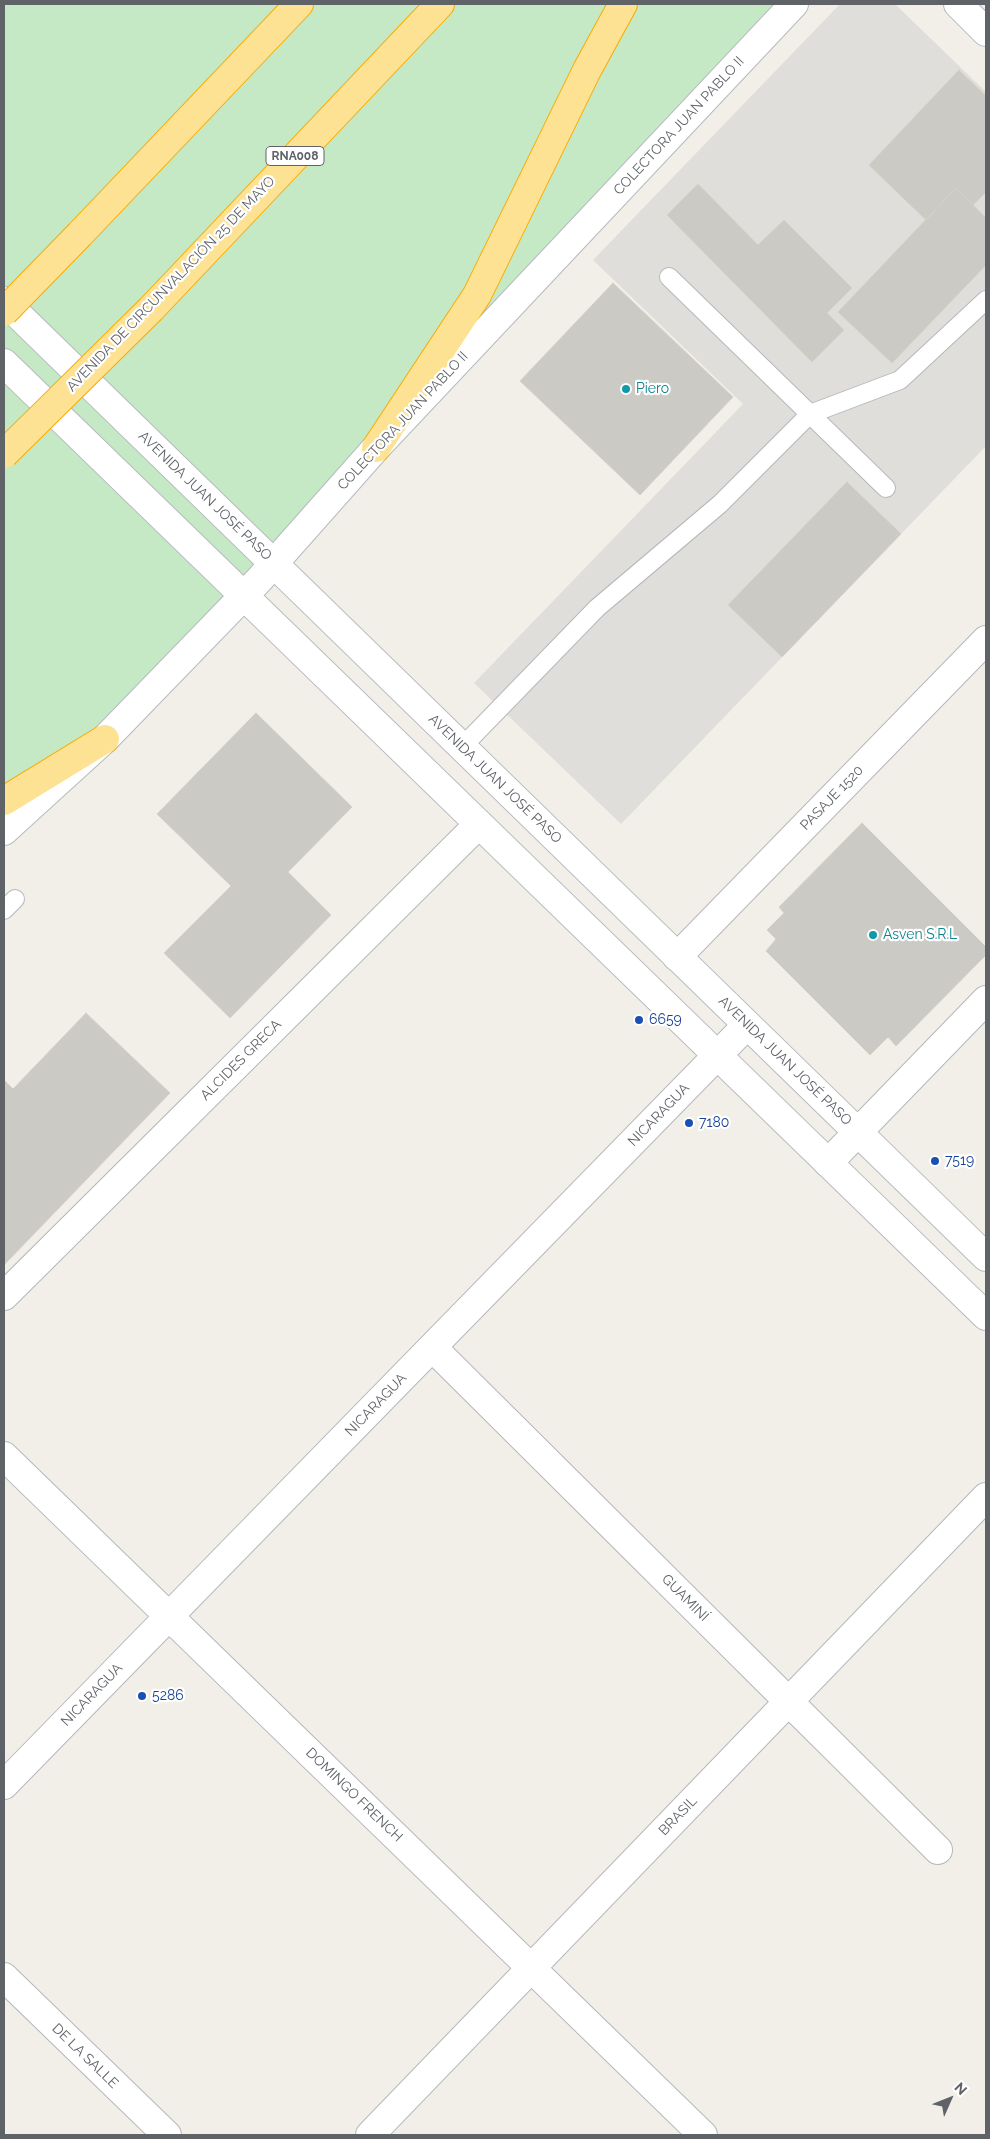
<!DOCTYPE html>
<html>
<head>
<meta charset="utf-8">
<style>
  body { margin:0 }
  #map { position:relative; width:990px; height:2139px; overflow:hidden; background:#f1efe8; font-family:Raleway,sans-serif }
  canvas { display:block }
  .frame { position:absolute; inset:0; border:5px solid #5f6368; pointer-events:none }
  .north { position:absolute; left:925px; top:2074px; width:50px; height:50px; -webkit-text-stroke:4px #fff; paint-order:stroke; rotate:46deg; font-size:14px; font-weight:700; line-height:20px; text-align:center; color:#5f6368 }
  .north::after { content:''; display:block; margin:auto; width:18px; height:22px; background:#5f6368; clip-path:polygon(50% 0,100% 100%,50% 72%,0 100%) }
</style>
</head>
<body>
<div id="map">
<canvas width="990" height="2139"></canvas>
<div class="frame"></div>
<div class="north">N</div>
</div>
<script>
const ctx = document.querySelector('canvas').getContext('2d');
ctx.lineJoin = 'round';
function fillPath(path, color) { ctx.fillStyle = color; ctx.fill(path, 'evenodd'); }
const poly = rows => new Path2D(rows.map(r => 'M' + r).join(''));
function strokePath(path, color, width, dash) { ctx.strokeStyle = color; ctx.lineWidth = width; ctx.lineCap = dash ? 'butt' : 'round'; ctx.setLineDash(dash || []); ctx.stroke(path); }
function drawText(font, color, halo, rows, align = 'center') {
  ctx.font = font + ' Raleway,sans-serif'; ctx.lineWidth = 4.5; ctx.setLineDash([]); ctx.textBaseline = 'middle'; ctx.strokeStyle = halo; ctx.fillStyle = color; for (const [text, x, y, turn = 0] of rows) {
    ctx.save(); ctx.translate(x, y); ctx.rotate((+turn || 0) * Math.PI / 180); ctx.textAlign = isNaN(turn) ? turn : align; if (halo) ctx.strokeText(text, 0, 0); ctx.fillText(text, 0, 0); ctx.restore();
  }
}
fillPath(poly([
  [840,4,895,4,986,92,986,446,621,824,474,683,743,404,593,260]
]), '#e0deda');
fillPath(poly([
  [4,4,794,4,4,831]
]), '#c5e8c5');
const building = poly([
  [959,70,986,96,986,192,973,205,956,188,926,220,869,165,959,70],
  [698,184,758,245,784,220,852,288,827,313,844,330,812,362,667,215,698,184],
  [956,188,986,218,986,265,892,363,838,312,956,188],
  [613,283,733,397,640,495,520,381,613,283],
  [847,482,901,534,782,657,728,605,847,482],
  [256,713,352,807,288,872,331,915,230,1018,164,953,231,886,157,814,256,713],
  [862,823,986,947,986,955,896,1046,888,1037,870,1055,766,951,776,939,767,930,784,913,779,907,862,823],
  [86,1013,170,1093,4,1265,4,1080,13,1089,86,1013]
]);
fillPath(building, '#cccac5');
strokePath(building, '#d6d1c6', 1);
const lane = poly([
  [669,277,886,488],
  [462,747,597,608,720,504,810,414,900,380,986,300],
  [4,910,15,899]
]);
const street = poly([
  [958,4,986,32],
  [677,957,986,640],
  [828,1163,986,1000],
  [4,1296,479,824],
  [432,1347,938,1850],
  [4,1456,703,2135],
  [4,1785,747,1025],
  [4,1977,167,2135],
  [370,2135,986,1497]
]);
const secondary = poly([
  [4,301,986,1257],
  [4,363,986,1316],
  [4,831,105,739,259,580,376,448,794,4]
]);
const highway = poly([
  [80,234,299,4],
  [151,309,440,4],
  [376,448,477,295,587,70,623,4],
  [4,801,105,739]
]);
strokePath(lane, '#b5b8bc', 20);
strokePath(street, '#b5b8bc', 30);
strokePath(secondary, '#b6babf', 30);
strokePath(highway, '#f9ab00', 30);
strokePath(lane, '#fff', 18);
strokePath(street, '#fff', 28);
strokePath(secondary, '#fff', 28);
strokePath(highway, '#fde293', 28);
const highwayBridge = poly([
  [4,312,80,234],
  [4,454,151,309]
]);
strokePath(highwayBridge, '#f9ab00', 30, []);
strokePath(highwayBridge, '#fde293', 28);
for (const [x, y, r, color] of [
  [626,389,5,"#0f9aa8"],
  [873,935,5,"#0f9aa8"],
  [639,1020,5,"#1a4fb4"],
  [689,1123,5,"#1a4fb4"],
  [935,1161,5,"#1a4fb4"],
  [142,1696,5,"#1a4fb4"]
]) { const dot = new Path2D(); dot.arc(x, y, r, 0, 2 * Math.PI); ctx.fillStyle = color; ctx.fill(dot); strokePath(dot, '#fff', 2); }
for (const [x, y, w] of [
  [295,156,58]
]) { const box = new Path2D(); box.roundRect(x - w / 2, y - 9.5, w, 19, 4); ctx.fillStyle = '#fff'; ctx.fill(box); strokePath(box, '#5f6368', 1); }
drawText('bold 12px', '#5f6368', null, [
  ["RNA008",295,156]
]);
drawText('14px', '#5f6368', '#fff', [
  ["COLECTORA JUAN PABLO II",679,126,-47],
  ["AVENIDA DE CIRCUNVALACIÓN 25 DE MAYO",171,284,-46],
  ["COLECTORA JUAN PABLO II",403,421,-47],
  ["AVENIDA JUAN JOSÉ PASO",205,496,44],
  ["AVENIDA JUAN JOSÉ PASO",495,779,44],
  ["PASAJE 1520",832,798,-46],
  ["ALCIDES GRECA",241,1060,-45],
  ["AVENIDA JUAN JOSÉ PASO",785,1061,44],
  ["NICARAGUA",659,1115,-46],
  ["NICARAGUA",376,1405,-46],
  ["GUAMINÍ",685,1598,45],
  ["NICARAGUA",92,1695,-46],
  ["DOMINGO FRENCH",354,1795,44],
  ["BRASIL",678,1816,-46],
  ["DE LA SALLE",85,2056,44]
]);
drawText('14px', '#0d838f', '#fff', [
  ["Piero",636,389],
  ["Asven S.R.L",883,935]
], 'left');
drawText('14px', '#164399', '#fff', [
  ["6659",649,1020],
  ["7180",699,1123],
  ["7519",945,1161],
  ["5286",152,1696]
], 'left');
</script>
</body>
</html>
